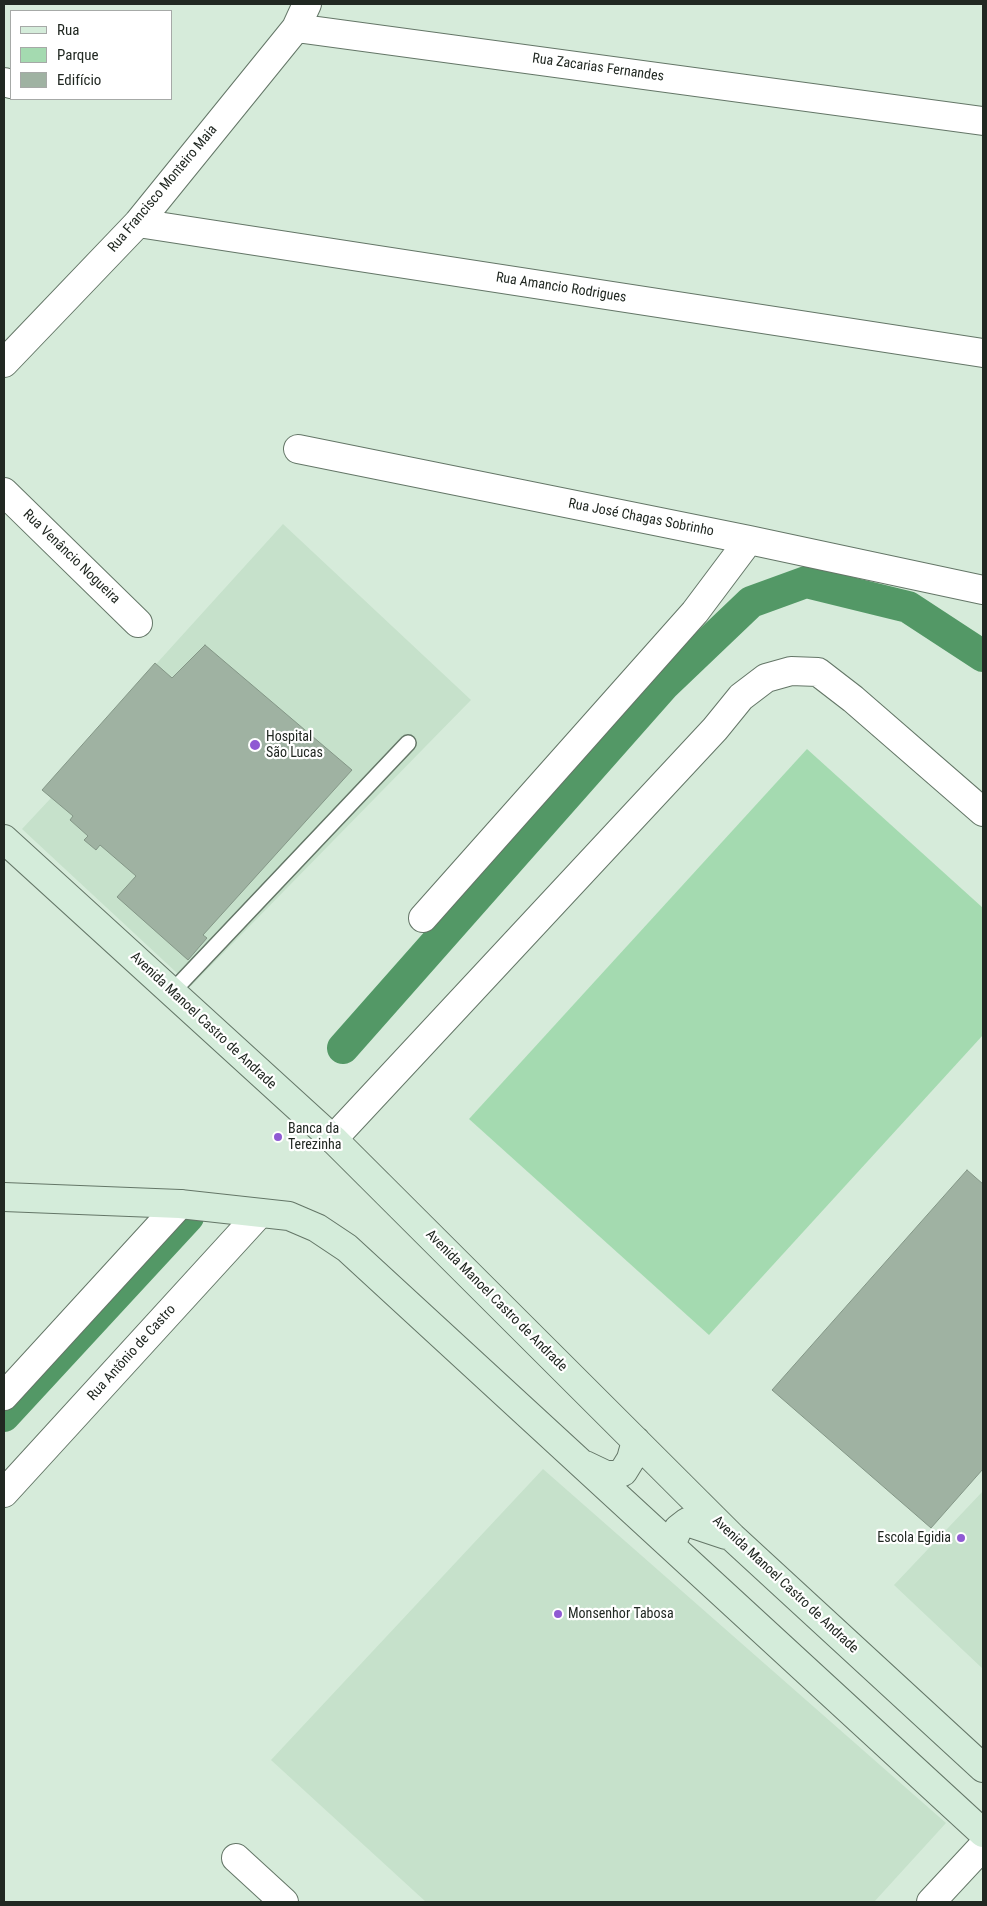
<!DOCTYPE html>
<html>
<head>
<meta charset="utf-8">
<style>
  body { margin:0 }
  #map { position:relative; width:987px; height:1906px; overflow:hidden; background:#d6ebda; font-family:"Roboto Condensed",sans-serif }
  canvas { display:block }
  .frame { position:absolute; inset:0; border:5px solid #212822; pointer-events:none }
  .legend { position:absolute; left:10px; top:10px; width:162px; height:90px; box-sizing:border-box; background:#fff; border:1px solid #a6a9a7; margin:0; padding:6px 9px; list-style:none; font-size:15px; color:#212822 }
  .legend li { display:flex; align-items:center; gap:10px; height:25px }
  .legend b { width:25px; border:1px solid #a6a9a7 }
</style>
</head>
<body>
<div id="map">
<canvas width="987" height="1906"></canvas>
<div class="frame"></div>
<ul class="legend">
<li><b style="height:6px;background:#d4ecda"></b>Rua</li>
<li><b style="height:14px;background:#a4dab0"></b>Parque</li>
<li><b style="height:14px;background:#9fb2a2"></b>Edifício</li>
</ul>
</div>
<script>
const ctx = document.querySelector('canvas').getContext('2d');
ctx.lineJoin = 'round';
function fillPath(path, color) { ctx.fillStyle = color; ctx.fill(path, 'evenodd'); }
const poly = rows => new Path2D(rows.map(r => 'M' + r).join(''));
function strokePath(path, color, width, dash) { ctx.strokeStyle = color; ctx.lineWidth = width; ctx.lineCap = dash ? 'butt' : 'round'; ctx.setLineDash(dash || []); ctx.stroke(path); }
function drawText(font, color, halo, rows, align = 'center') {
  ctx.font = font + ' "Roboto Condensed",sans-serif'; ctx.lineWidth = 4.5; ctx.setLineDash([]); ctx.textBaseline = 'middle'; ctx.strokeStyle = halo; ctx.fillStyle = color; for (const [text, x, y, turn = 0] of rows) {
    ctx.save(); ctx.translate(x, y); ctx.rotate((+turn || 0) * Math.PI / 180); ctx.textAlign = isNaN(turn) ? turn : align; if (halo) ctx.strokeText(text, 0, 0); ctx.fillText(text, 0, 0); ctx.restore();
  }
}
fillPath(poly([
  [283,524,471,700,191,986,22,829,51,798,42,790],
  [543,1469,946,1823,874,1902,426,1902,271,1760],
  [983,1491,983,1669,894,1585]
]), '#c6e1cb');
fillPath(poly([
  [807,749,983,908,983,1035,709,1335,469,1119]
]), '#a4dab0');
strokePath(poly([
  [343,1048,664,685,751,602,806,582,908,607,983,656],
  [4,1416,188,1217]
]), '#539866', 32);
const building = poly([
  [205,645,352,770,203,935,207,938,188,960,117,897,136,876,100,845,96,850,84,840,88,836,70,820,73,816,42,790,155,663,172,678,205,645],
  [967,1170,983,1184,983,1469,931,1528,772,1390,967,1170]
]);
fillPath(building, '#9fb2a2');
strokePath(building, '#849787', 1);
const lane = poly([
  [172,992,408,743]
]);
const street = poly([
  [296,28,983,121],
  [4,82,11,84],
  [138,223,983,353],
  [4,363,138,223,296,28,307,4],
  [298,449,749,540,983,590],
  [4,492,138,623],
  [423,918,695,612,749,540],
  [333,1139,715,729,741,697,766,678,791,671,818,672,853,699,983,812],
  [4,1396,180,1204],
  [4,1493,260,1213],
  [236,1858,284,1902],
  [931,1902,983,1846]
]);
const secondary = poly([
  [4,839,333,1139,732,1537,983,1768],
  [4,1197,180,1204,289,1216,317,1228,347,1248,983,1833],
  [585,1465,606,1475,615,1475,623,1472,631,1459,636,1441],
  [671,1545,678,1529,687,1522,726,1535]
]);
strokePath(lane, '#647667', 18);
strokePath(street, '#647667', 30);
strokePath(secondary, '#647667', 30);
strokePath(lane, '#fff', 15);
strokePath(street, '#fff', 28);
strokePath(secondary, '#d4ecda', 28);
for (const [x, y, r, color] of [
  [255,745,6,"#8f5ad3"],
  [278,1137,5,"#8f5ad3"],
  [961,1538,5,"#8f5ad3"],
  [558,1614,5,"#8f5ad3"]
]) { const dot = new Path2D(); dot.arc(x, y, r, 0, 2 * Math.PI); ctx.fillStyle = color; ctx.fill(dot); strokePath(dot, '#fff', 2); }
drawText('14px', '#212822', '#fff', [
  ["Rua Zacarias Fernandes",598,68,8],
  ["Rua Francisco Monteiro Maia",163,189,-50],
  ["Rua Amancio Rodrigues",561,288,9],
  ["Rua José Chagas Sobrinho",641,518,11],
  ["Rua Venâncio Nogueira",71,557,44],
  ["Avenida Manoel Castro de Andrade",203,1021,43],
  ["Avenida Manoel Castro de Andrade",496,1301,45],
  ["Rua Antônio de Castro",132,1353,-48],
  ["Avenida Manoel Castro de Andrade",785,1585,43]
]);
drawText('14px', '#212822', '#fff', [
  ["Hospital",266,737],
  ["São Lucas",266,753],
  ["Banca da",288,1129],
  ["Terezinha",288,1145],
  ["Escola Egidia",951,1538,"right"],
  ["Monsenhor Tabosa",568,1614]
], 'left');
</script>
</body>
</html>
